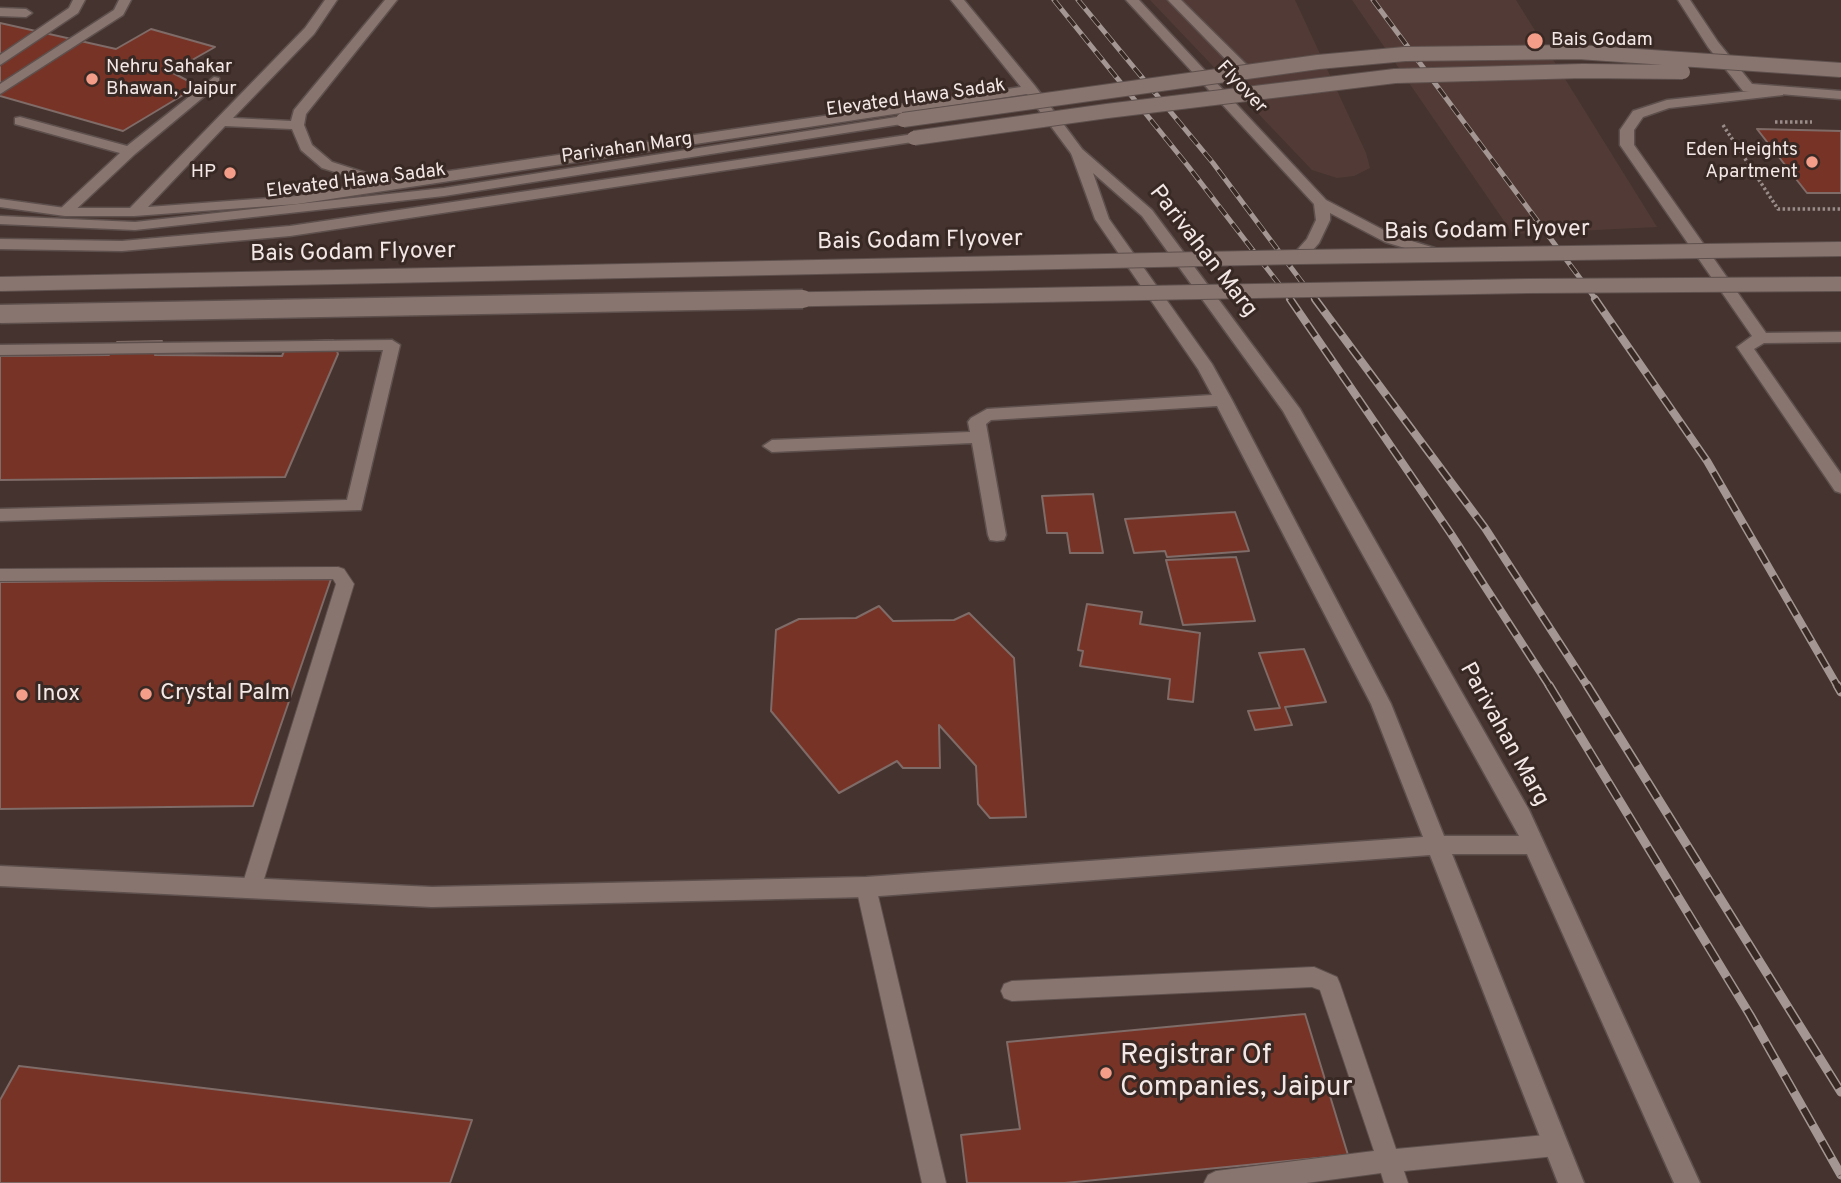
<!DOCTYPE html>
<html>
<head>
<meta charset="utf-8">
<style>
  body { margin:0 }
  canvas { display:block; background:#44332f }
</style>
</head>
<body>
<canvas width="1841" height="1183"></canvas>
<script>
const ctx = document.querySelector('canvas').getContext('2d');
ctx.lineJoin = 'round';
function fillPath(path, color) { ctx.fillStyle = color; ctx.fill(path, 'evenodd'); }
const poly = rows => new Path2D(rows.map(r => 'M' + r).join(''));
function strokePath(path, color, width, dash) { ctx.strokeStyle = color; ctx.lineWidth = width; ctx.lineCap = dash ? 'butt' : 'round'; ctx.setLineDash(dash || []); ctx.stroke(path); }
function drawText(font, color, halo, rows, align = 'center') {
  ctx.font = font + ' Overpass,sans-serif'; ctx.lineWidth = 6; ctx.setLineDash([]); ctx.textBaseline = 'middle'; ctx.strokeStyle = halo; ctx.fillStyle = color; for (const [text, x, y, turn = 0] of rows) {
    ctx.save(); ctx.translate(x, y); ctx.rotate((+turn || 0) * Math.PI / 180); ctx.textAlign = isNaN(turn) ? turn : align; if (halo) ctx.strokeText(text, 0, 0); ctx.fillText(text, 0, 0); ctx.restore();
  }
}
fillPath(poly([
  [1150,0,1295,0,1366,153,1370,168,1354,176,1337,178,1312,170],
  [1352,0,1516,0,1657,227,1513,234]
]), '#523b36');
const building = poly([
  [0,23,116,49,151,29,215,47,171,72,198,86,123,131,0,96,0,23],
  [1757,129,1841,131,1841,193,1807,193,1757,129],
  [333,340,338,354,285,477,0,480,0,356,109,355,117,342,162,341,155,355,282,356,288,342,333,340],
  [1093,494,1103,553,1070,553,1067,533,1047,533,1042,496,1093,494],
  [1235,512,1249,551,1167,557,1165,551,1134,553,1125,519,1235,512],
  [1236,557,1255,621,1183,625,1166,560,1236,557],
  [331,579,253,806,0,809,0,582,331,579],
  [1087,604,1142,612,1140,624,1200,633,1193,702,1168,699,1170,679,1080,666,1083,651,1078,650,1087,604],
  [879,606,893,621,954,620,969,613,1014,658,1026,817,990,818,978,804,976,766,939,725,940,768,903,768,897,761,839,793,771,711,776,630,799,619,856,618,879,606],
  [1304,649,1326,702,1285,707,1292,725,1255,730,1248,711,1280,708,1259,653,1304,649],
  [1305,1014,1348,1155,1065,1183,967,1183,961,1135,1020,1129,1007,1042,1305,1014],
  [19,1066,472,1120,450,1183,0,1183,0,1100,19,1066]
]);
fillPath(building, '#773326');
strokePath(building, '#7f6b67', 2);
const service = poly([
  [338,567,344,569,354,584,261,889,258,895,251,898,244,895,241,889,336,584,333,579,0,581,0,569,338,567],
  [866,878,873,881,876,887,946,1183,922,1183,856,887,859,881,866,878],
  [1314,967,1337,977,1340,984,1396,1149,1556,1134,1564,1137,1568,1145,1564,1153,1556,1156,1404,1171,1408,1183,1384,1183,1381,1173,1306,1183,1204,1183,1208,1175,1216,1171,1374,1151,1320,990,1312,987,1012,1001,1004,998,1001,991,1004,984,1012,981,1314,967]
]);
const minor = poly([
  [1168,0,1181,0,1252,70,1252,76,1242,76,1168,0],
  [0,8,26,9,32,13,26,17,0,16,0,8],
  [214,77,219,78,219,84,135,154,70,215,60,215,58,212,60,209,120,153,15,124,15,118,20,117,127,146,214,77],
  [1778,88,1783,89,1783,95,1669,108,1643,117,1634,130,1634,145,1766,333,1841,332,1841,342,1764,343,1754,349,1841,474,1841,493,1835,491,1737,347,1752,336,1620,145,1620,130,1633,111,1667,100,1778,88],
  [1078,149,1083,150,1152,210,1300,409,1529,810,1700,1183,1674,1183,1527,854,1452,854,1584,1183,1558,1183,1430,855,866,897,432,907,0,886,0,866,432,887,866,877,1423,837,1371,704,1217,406,991,420,986,424,1006,535,1004,540,997,541,990,540,988,535,972,443,772,452,763,446,772,440,970,432,968,422,971,418,987,409,1212,395,1198,369,1095,219,1071,153,1078,149],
  [1093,173,1142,216,1283,411,1519,836,1444,836,1391,704,1232,400,1212,364,1109,219,1093,173],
  [392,340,400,345,361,510,0,521,0,509,347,500,383,350,0,355,0,345,392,340]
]);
const tertiary = poly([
  [73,0,85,0,78,13,0,65,0,55,69,8,73,0],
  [119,0,131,0,123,15,0,94,0,84,114,10,119,0],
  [325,0,337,0,314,34,233,118,291,121,294,110,385,0,397,0,306,114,304,125,312,145,332,162,388,180,1021,87,951,0,964,0,1035,86,1085,153,1078,157,1073,156,1027,94,297,204,134,216,65,216,0,207,0,199,65,208,130,208,305,28,325,0],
  [225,126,292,129,301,150,322,168,370,183,297,196,148,207,225,126],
  [1126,0,1139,0,1326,200,1395,236,1448,252,1451,255,1448,258,1438,258,1385,242,1330,213,1330,220,1319,243,1304,260,1294,260,1291,257,1307,239,1316,220,1314,204,1126,0],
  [1678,0,1690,0,1718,42,1752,84,1841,91,1841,99,1743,91,1708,47,1678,0]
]);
const secondary = poly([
  [903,116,910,120,908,123,444,196,135,230,0,224,0,216,135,222,444,188,903,116],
  [914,134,919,135,919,141,290,236,122,251,0,249,0,239,122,241,290,226,914,134]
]);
strokePath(service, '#5e504d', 2);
strokePath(minor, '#5e504d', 3);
strokePath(tertiary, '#5e504d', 3);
strokePath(secondary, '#5e504d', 3);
strokePath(poly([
  [1775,122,1812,122],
  [1723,125,1778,209,1841,209]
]), '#9a8c89', 3.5, [2.5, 2.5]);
fillPath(service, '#897570');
fillPath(minor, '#897570');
fillPath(tertiary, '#897570');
fillPath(secondary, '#897570');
const railFar2 = poly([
  [1054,0,1188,166,1292,301],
  [1078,0,1213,163,1316,301],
  [1373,0,1597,301]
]);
const railFar1 = poly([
  [1290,299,1451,534,1550,687],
  [1315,299,1485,528,1588,687],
  [1595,299,1707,461,1838,687]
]);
const rail = poly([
  [1549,685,1750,1015,1841,1175],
  [1587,685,1841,1092],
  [1837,685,1841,692]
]);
strokePath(railFar2, '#a49793', 5);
strokePath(railFar1, '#a49793', 8);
strokePath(rail, '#a49793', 9);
strokePath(railFar2, '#392925', 3.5, [11]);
strokePath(railFar1, '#392925', 5, [15]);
strokePath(rail, '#392925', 6, [19]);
const secondaryBridgeFar1 = poly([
  [903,120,1318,62,1405,54,1578,52,1841,70],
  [914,138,1107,111,1395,76,1583,71,1683,72],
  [0,284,1299,257,1841,249],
  [707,301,1528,286,1841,284]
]);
const secondaryBridge = poly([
  [0,314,803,299]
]);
strokePath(secondaryBridgeFar1, '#5e504d', 16, []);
strokePath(secondaryBridge, '#5e504d', 21, []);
strokePath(secondaryBridgeFar1, '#897570', 14);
strokePath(secondaryBridge, '#897570', 18);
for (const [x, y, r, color] of [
  [1535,41,9,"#f49e8a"],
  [92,79,7,"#f49e8a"],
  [1812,162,7,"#f49e8a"],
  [230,173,7,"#f49e8a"],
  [146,694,7,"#f49e8a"],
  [22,695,7,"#f49e8a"],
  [1106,1073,7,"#f49e8a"]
]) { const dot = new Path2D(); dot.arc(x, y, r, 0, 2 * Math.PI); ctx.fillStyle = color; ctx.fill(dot); strokePath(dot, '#392925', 2.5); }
drawText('19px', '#f3e8e5', '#392925', [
  ["Bais Godam",1551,41],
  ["Nehru Sahakar",106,68],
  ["Bhawan, Jaipur",106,90],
  ["Eden Heights",1798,151,"right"],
  ["Apartment",1798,173,"right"],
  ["HP",216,173,"right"]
], 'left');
drawText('19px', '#f3e8e5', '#392925', [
  ["Flyover",1241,88,47],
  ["Elevated Hawa Sadak",916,99,-8],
  ["Parivahan Marg",627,149,-8],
  ["Elevated Hawa Sadak",356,182,-7]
]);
drawText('23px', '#f3e8e5', '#392925', [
  ["Bais Godam Flyover",1487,232,-1],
  ["Bais Godam Flyover",920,242,-1],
  ["Parivahan Marg",1202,252,52],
  ["Bais Godam Flyover",353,254,-1],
  ["Parivahan Marg",1503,735,61]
]);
drawText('23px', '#f3e8e5', '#392925', [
  ["Crystal Palm",160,694],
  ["Inox",36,695]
], 'left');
drawText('28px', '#f3e8e5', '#392925', [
  ["Registrar Of",1120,1057],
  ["Companies, Jaipur",1120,1089]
], 'left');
</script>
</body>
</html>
